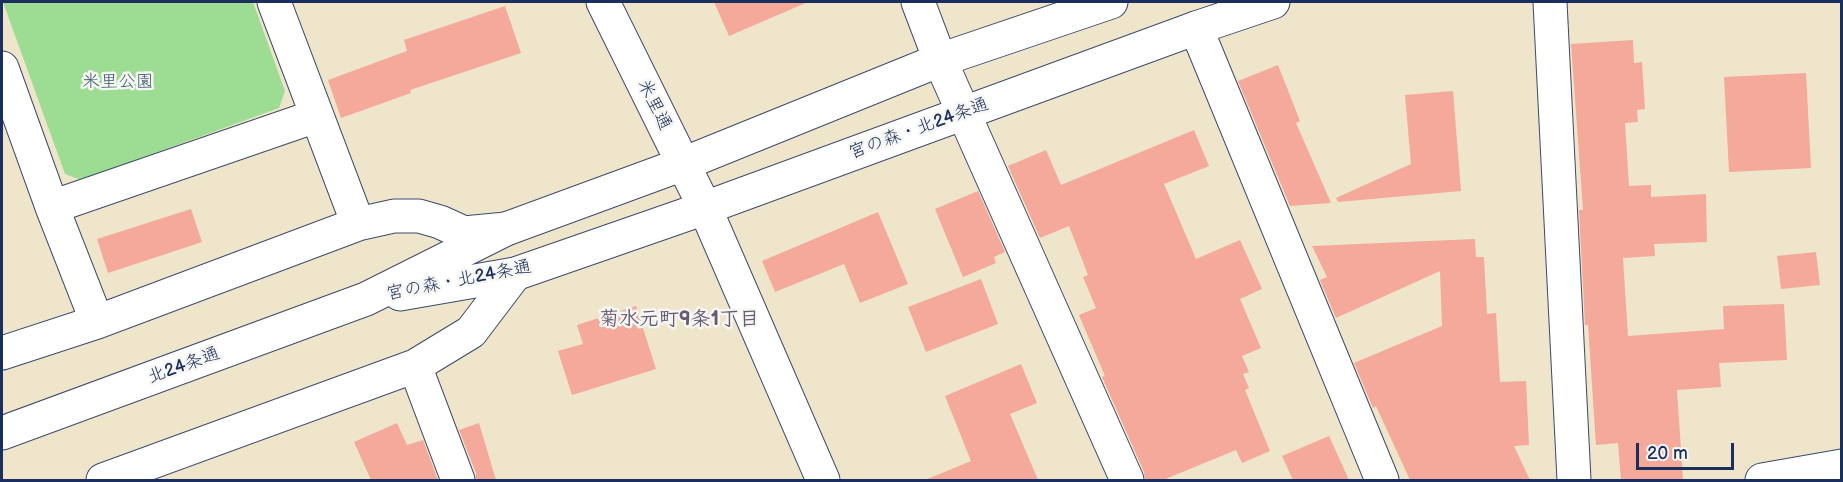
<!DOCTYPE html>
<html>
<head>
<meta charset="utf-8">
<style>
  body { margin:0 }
  #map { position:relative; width:1843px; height:482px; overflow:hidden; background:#eee5cb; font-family:"Balsamiq Sans",sans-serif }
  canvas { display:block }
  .frame { position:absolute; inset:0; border:3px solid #1b2f5e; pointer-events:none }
  .scale { position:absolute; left:1636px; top:443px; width:98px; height:27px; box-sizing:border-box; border:3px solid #1b2f5e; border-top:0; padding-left:8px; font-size:18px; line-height:21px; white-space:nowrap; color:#1b2f5e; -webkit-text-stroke:4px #f6f6f2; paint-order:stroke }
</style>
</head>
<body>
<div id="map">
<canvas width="1843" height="482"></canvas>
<div class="frame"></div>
<div class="scale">20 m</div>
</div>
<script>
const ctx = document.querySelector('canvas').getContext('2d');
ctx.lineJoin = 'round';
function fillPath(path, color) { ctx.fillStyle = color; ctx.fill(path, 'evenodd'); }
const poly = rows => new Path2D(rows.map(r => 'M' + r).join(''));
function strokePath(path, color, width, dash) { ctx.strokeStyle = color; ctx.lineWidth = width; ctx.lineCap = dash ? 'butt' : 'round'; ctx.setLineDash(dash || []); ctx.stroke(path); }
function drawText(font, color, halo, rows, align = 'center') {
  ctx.font = font + ' "Balsamiq Sans","Klee One",sans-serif'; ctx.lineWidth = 5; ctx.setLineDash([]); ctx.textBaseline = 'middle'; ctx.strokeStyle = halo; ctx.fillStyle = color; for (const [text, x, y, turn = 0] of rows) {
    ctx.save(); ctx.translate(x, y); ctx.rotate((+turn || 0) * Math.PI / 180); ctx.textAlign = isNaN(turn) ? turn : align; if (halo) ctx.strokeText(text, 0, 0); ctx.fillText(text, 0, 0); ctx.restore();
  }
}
fillPath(poly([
  [3,2,253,2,285,91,279,108,81,180,65,174]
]), '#9cdd93');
fillPath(poly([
  [714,2,808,2,729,36],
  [505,6,521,53,410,90,411,93,341,118,328,80,407,51,404,40],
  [1633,40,1634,63,1642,62,1645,109,1637,110,1638,122,1625,123,1629,186,1651,185,1651,197,1706,194,1707,242,1654,244,1655,256,1623,258,1628,336,1724,329,1723,306,1784,304,1787,360,1719,363,1721,387,1677,390,1683,480,1621,480,1618,443,1596,445,1588,325,1585,325,1579,210,1583,210,1571,44],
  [1278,65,1300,121,1296,123,1331,203,1290,206,1238,81],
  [1806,73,1811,168,1729,172,1724,77],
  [1453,91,1461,191,1338,202,1336,198,1411,164,1405,95],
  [1194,130,1209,166,1164,184,1196,259,1240,240,1262,289,1240,299,1261,348,1242,356,1249,372,1243,374,1249,388,1245,390,1270,451,1242,463,1236,450,1163,480,1145,480,1144,472,1102,377,1105,376,1079,315,1096,308,1083,277,1088,275,1069,226,1040,238,1008,166,1046,150,1061,185],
  [978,191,1005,252,994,257,996,263,963,277,935,209],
  [191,209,202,242,108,273,97,239],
  [878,212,908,284,860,303,844,264,775,292,762,261],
  [1475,239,1476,257,1484,257,1487,314,1496,313,1500,382,1526,381,1529,445,1514,446,1530,480,1410,480,1376,406,1373,408,1354,363,1442,326,1440,271,1336,318,1320,280,1327,277,1312,246],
  [1816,252,1820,285,1781,289,1777,256],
  [981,279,998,324,926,352,908,307],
  [636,306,656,369,572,395,558,351,583,344,577,325],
  [1021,364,1037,403,1010,414,1038,480,925,480,971,461,945,396],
  [397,423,407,445,423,440,438,480,371,480,354,442],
  [479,423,496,480,476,480,476,473,459,430],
  [1329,436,1349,480,1293,480,1282,456]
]), '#f4a99a');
const minor = poly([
  [274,2,358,224],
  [918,2,940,60,1127,480],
  [1550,2,1574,480],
  [1196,28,1382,480],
  [2,68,52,207,97,322],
  [52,207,316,116],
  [705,208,823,480],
  [2,353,97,322,358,224,394,216,419,216,440,222,464,233,506,229],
  [415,366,458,480],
  [103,480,415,366,471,332,515,274],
  [1762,480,1842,466]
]);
const tertiary = poly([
  [603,2,705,208],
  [400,294,515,274,705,208,1196,28,1273,2],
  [2,433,366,299,506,229,683,164,940,60,1111,2]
]);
strokePath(minor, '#3b4a6e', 35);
strokePath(tertiary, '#3b4a6e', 35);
strokePath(minor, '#fff', 33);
strokePath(tertiary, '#fff', 33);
drawText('18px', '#3b5a6b', '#f6f6f2', [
  ["米里公園",118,82]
]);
drawText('18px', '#1b2f5e', '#f6f6f2', [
  ["米里通",654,105,64],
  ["宮の森・北24条通",919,129,-20],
  ["宮の森・北24条通",459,281,-11],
  ["北24条通",184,366,-20]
]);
drawText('bold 20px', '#675a73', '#f6f6f2', [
  ["菊水元町9条1丁目",679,320]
]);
</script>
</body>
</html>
